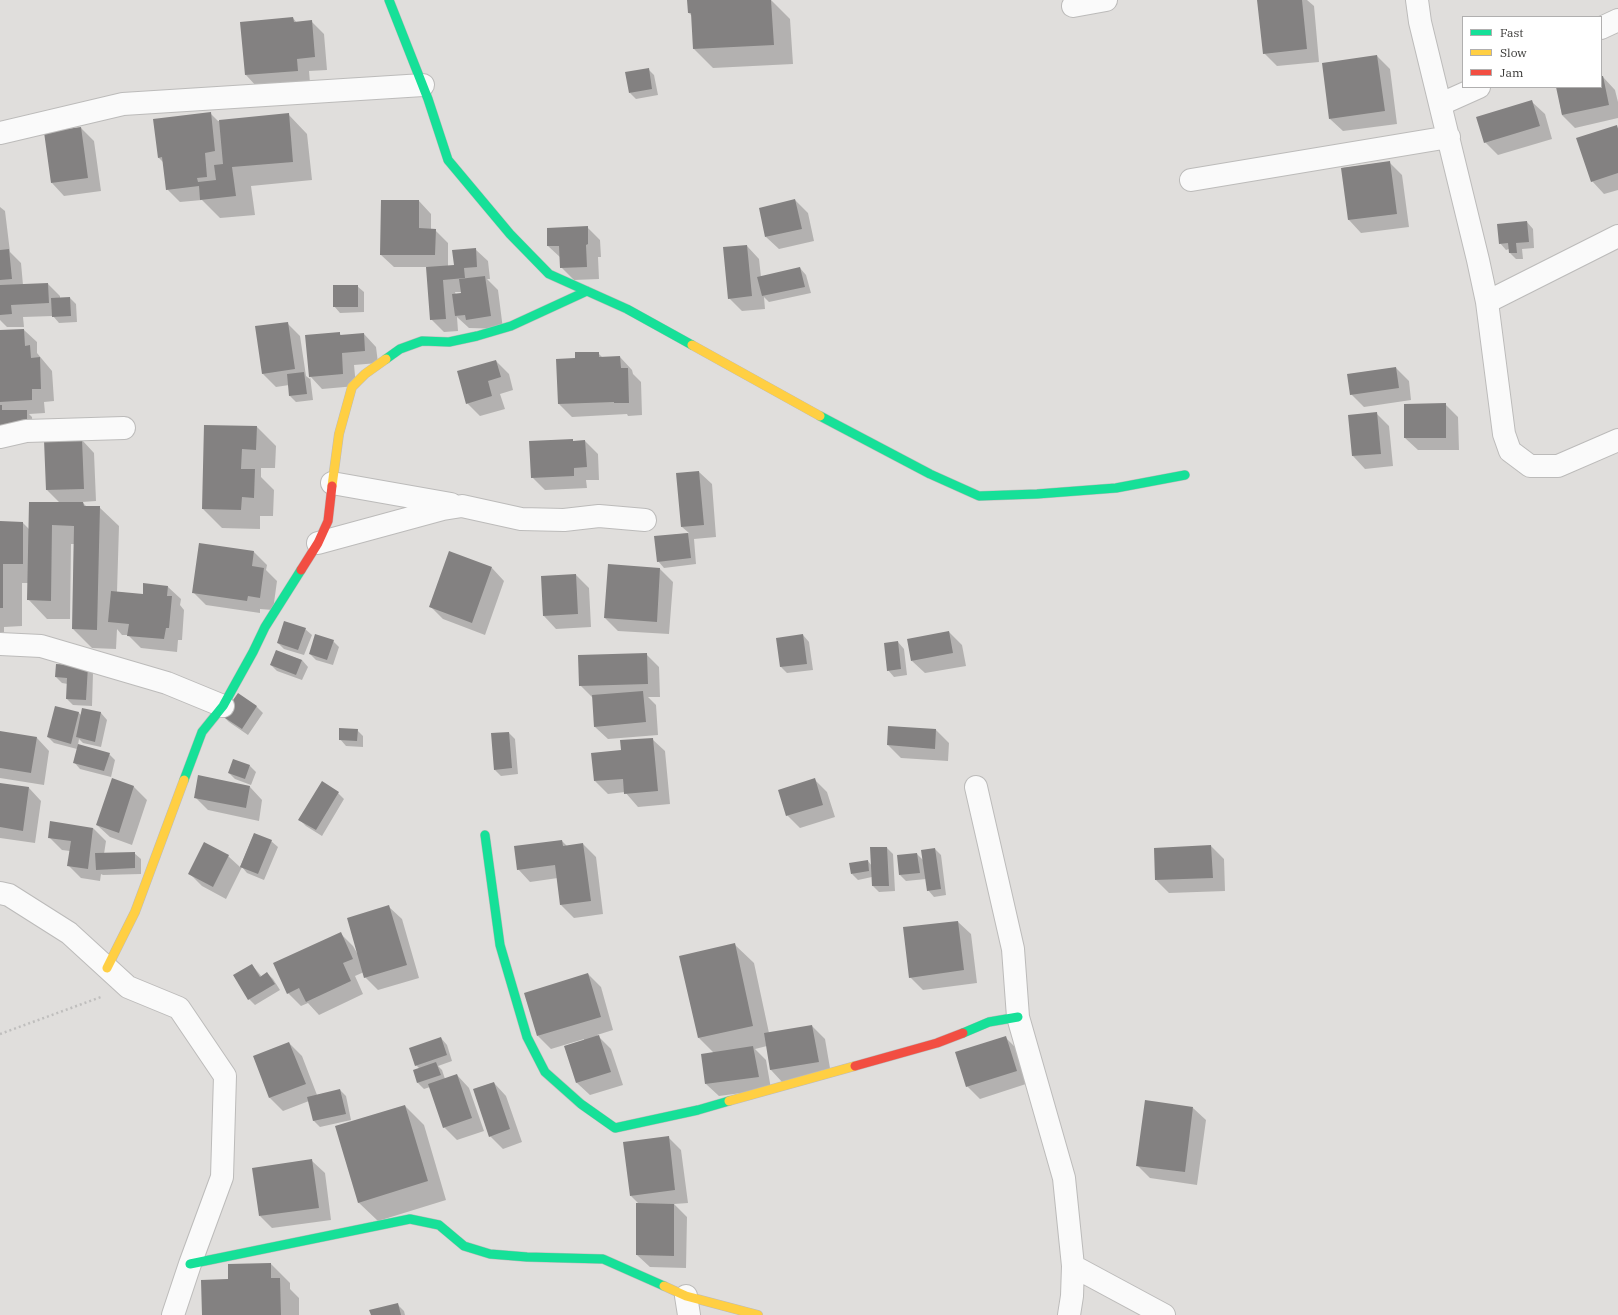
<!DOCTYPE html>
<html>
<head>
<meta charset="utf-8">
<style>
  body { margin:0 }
  #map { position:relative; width:1618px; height:1315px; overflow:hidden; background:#e0dedc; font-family:"IBM Plex Serif",serif }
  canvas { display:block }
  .legend { position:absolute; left:1462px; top:16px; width:140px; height:72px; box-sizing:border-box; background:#fff; border:1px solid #b0afaf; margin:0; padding:5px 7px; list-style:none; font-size:12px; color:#393836 }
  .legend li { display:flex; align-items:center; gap:8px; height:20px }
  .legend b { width:20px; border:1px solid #b0afaf }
</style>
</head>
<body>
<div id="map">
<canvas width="1618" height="1315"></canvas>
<ul class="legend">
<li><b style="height:5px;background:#16e098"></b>Fast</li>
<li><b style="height:5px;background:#ffcf43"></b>Slow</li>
<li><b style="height:5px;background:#f24e42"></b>Jam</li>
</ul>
</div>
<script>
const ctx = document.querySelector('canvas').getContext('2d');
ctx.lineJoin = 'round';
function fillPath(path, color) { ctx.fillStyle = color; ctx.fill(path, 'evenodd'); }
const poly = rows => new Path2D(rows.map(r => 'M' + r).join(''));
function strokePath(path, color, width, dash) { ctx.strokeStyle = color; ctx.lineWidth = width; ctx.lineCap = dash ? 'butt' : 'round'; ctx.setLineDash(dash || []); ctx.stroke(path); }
fillPath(poly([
  [688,0,771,0,790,19,793,64,713,68,694,49,693,17,689,13],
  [1258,0,1307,0,1314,6,1319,62,1277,66,1264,53],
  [293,18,297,23,311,21,324,34,327,70,309,71,310,83,258,88,246,75],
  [1377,56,1390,69,1397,124,1343,131,1330,119],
  [648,69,654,75,658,95,636,99,630,93],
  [1601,77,1603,77,1615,90,1618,102,1618,118,1575,128,1562,115,1557,87,1601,87],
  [1532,102,1545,114,1552,139,1498,155,1485,142],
  [210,113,218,121,288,114,307,134,312,180,251,186,255,215,220,218,202,200,180,202,167,189,164,163,158,157],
  [1616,127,1618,128,1618,190,1604,194,1592,181],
  [81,128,94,141,101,191,64,196,52,183],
  [1389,162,1402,175,1409,227,1361,233,1349,220,1342,168],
  [795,200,808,213,814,241,779,249,766,237],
  [419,201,431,214,431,230,435,230,448,243,448,267,455,266,475,249,488,261,490,279,487,279,498,290,503,329,469,328,457,317,458,331,444,332,431,319,427,267,394,267,381,255],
  [455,292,461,292,462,294,456,295],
  [0,207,5,211,10,252,21,263,23,285,48,284,60,296,60,298,70,298,76,304,77,322,59,323,53,316,23,317,24,327,7,327,0,320],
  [1527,222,1533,229,1534,248,1522,249,1523,259,1516,259,1510,253,1509,249,1506,250,1500,243],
  [587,227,600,240,601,257,598,257,599,279,574,280,561,267,561,258,548,246],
  [747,246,759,259,761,277,800,268,806,275,811,293,769,302,764,297,765,309,742,311,729,298],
  [357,286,364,292,364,312,340,313,334,306],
  [287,323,300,336,306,376,310,379,306,336,339,333,342,336,364,334,376,347,378,363,354,365,356,386,322,389,310,376,313,400,296,402,290,396,289,385,276,387,263,374,256,327],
  [24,330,37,342,37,353,52,371,54,401,44,402,45,413,29,414,32,417,33,430,0,431,0,331],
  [598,353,603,358,620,357,632,370,633,374,641,382,642,415,628,416,627,414,572,417,559,404,576,359],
  [496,361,509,374,513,390,500,394,505,409,480,416,467,403],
  [1396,368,1409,381,1411,400,1364,407,1351,394],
  [1445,404,1458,417,1459,450,1418,450,1405,438],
  [1376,413,1389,426,1393,466,1365,469,1353,456],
  [205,426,257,427,276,446,275,468,261,468,261,477,274,490,273,516,260,516,260,529,222,528,203,509],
  [82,440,94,453,96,501,82,502,87,507,99,507,119,526,117,592,144,595,168,587,181,599,180,605,184,610,182,640,178,640,177,652,141,648,128,635,122,635,117,629,116,649,92,648,73,629,74,544,71,544,70,619,47,619,28,599,28,583,22,583,22,626,4,627,4,632,0,632,0,522,23,523,30,530,60,503,47,490],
  [585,441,598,454,599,480,586,480,587,488,545,490,532,477],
  [699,472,712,484,716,537,694,539,696,564,664,568,658,561,655,537,689,533,682,527],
  [200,545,254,552,267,565,266,570,277,581,273,610,260,609,260,613,206,605,193,592],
  [609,565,660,569,673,582,669,634,618,631,605,618],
  [492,568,504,581,485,635,443,619,430,606],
  [576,575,589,588,591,627,556,629,544,616],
  [305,629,312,635,304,655,284,649,278,643],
  [949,632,962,645,966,666,925,673,912,661],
  [803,635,809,642,813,670,787,673,781,667,777,639],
  [333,641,339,647,333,665,316,660,310,654],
  [898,642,904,649,907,675,894,677,888,670],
  [276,651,302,660,308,667,302,680,277,671,271,665],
  [646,654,659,667,660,697,648,697,656,705,658,735,608,739,595,727,593,698,580,685],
  [56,665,87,667,93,673,92,706,73,705,67,699,68,684,62,683,56,677],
  [238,694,257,707,263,713,248,735,229,722,223,716],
  [83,710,101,713,107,720,101,747,83,743,79,739,78,745,109,754,115,760,111,777,80,769,74,762,77,749,54,743,48,737,78,712,82,716],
  [357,730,363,736,363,747,346,746,340,739],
  [936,730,949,743,948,761,901,758,888,745],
  [0,732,37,738,49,751,44,785,0,778],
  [509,733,515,739,518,774,501,776,495,770],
  [652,739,665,751,670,804,638,807,625,792,608,794,595,781,622,751],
  [250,766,256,772,251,785,235,779,229,773],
  [814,779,827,792,835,817,800,828,787,815],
  [112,780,134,787,147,800,132,845,110,837,97,825],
  [0,784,29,788,41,801,35,843,0,838],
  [250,787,262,800,259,821,208,810,195,797],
  [338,793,344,799,322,836,306,826,300,820],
  [93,828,106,841,104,854,134,853,141,859,141,874,103,875,101,874,100,881,81,878,68,865,70,851,62,850,49,837],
  [254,834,271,841,278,847,264,880,247,873,242,867,226,899,202,886,189,873,228,856,240,867],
  [562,841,567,846,583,844,596,857,603,914,574,918,561,905,558,878,530,882,518,869],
  [1211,846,1224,859,1225,891,1169,893,1156,880,1155,849],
  [887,848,893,854,895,891,879,892,873,886,872,877,858,880,852,874,868,861,872,866],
  [935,849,941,855,946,895,934,897,928,890,926,879,906,881,900,875,917,854,924,861],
  [389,907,402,919,419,978,378,990,365,977,364,972,355,976,363,994,319,1015,308,1003,301,1006,288,993,340,933,353,946,357,953,358,952],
  [958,922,971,934,977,983,923,990,910,977],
  [734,944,754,963,769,1033,812,1026,825,1039,831,1074,783,1083,771,1070,767,1046,755,1049,766,1060,771,1089,719,1096,706,1084,714,1053,699,1038],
  [252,965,262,977,267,973,273,979,280,990,255,1005,249,999],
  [588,974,601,987,613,1030,597,1035,611,1049,623,1085,590,1095,577,1083,584,1039,551,1049,538,1036],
  [441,1038,447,1045,452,1061,438,1066,442,1070,445,1079,457,1075,469,1088,484,1131,457,1140,444,1127,430,1087,424,1089,418,1083,420,1069,416,1065],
  [1006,1038,1018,1050,1029,1083,980,1099,967,1086],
  [289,1043,302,1056,317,1095,340,1090,346,1096,351,1120,320,1127,314,1121,309,1101,283,1111,270,1098,254,1057],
  [494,1083,506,1096,522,1142,503,1149,490,1136],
  [405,1106,424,1125,446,1200,378,1221,358,1202],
  [1193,1108,1206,1120,1197,1185,1150,1178,1137,1165],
  [668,1137,681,1150,688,1203,674,1204,687,1217,686,1268,650,1267,637,1255,639,1204,631,1196],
  [312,1161,325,1173,331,1220,272,1228,260,1216],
  [271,1264,290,1283,290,1289,299,1298,299,1315,203,1315,229,1280],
  [398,1305,404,1311,405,1315,372,1315]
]), '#0003');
fillPath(poly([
  [687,0,771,0,774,45,693,49,691,13,688,13],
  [1257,0,1302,0,1307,49,1263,54],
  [293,17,294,22,312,20,315,57,297,59,298,71,245,75,240,22],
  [1377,55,1385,111,1329,119,1322,63],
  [649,68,652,89,629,93,625,72],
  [1601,76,1603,76,1609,105,1562,115,1556,87,1601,87],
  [1532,100,1540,126,1484,143,1476,117],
  [211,112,215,151,205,153,207,177,197,178,198,182,216,180,214,165,223,164,219,120,289,113,293,162,232,167,236,196,200,200,199,186,166,190,162,157,158,158,153,119],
  [1617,125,1618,129,1618,173,1591,182,1576,138],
  [81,127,88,178,51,183,44,132],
  [1390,161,1397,214,1348,220,1341,168],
  [795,199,802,229,765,237,759,208],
  [381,200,419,200,419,228,436,229,435,255,380,255],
  [1527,221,1529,242,1516,243,1517,253,1509,253,1508,243,1499,244,1497,224],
  [588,226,588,244,586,245,587,267,560,268,559,246,547,246,547,228],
  [747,245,752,296,728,299,723,247],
  [476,248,477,267,464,268,465,278,443,280,446,319,430,320,426,267,454,265,452,250],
  [9,249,12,279,0,280,0,250],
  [800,267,805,287,762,296,757,277],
  [485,276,491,316,466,320,465,315,455,316,452,294,461,293,459,279],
  [48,283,49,303,11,305,12,314,0,315,0,285],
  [333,285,358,285,358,307,333,307],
  [70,297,71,316,52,317,51,298],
  [288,322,295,369,262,374,255,326],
  [24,329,25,346,30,345,31,358,40,357,41,389,32,389,32,400,0,402,0,330],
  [340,332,340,335,364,333,365,351,342,353,343,374,309,377,305,335],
  [575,352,599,352,599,357,620,356,621,368,628,368,629,403,614,403,614,402,558,404,556,359,575,358],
  [496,360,501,377,488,381,492,396,466,404,457,371],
  [1396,367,1399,388,1350,395,1347,374],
  [304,372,307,394,289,396,287,374],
  [1446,403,1446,438,1404,438,1404,404],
  [0,405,2,405,2,410,27,410,27,425,0,425],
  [1377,412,1381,454,1352,456,1348,415],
  [204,425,257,426,256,450,242,449,241,469,255,469,254,498,242,497,241,510,202,509],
  [82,439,84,489,46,490,44,440],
  [573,439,573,441,585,440,587,467,574,468,574,476,531,478,529,441],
  [699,471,704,525,681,527,676,473],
  [29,502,83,502,84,506,100,506,97,630,72,629,74,526,52,525,51,601,27,600],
  [0,521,23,522,23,564,3,564,3,608,0,608],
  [688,533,691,558,657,562,654,536],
  [199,543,254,551,252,566,264,568,260,598,248,596,247,601,192,593],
  [449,551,492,567,472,623,429,607],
  [608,564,660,568,657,622,604,618],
  [576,574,578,614,543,616,541,576],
  [143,583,168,586,167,596,172,596,169,628,166,628,164,639,127,636,129,624,108,622,111,591,143,594],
  [284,621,306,628,298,650,277,643],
  [949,631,953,653,911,661,907,639],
  [315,634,334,640,327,660,309,654],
  [803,634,807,664,780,667,776,638],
  [898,641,901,669,887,671,884,643],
  [276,650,302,660,296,675,270,665],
  [647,653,648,684,579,686,578,655],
  [56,664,88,666,86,700,66,699,67,678,55,677],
  [643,691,646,722,594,727,592,695],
  [238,693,257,706,242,729,222,716],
  [55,706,79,712,71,744,47,737],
  [82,708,101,712,95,742,76,737],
  [888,726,936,729,935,749,887,745],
  [339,728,358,729,357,741,339,740],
  [0,731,37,737,31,773,0,768],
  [509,732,512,768,494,770,491,733],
  [653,738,658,791,624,794,623,779,594,781,591,753,621,750,620,740],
  [78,744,110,753,104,771,73,763],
  [233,759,250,765,245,779,228,773],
  [198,775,250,786,246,808,194,798],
  [112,778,134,786,119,833,96,825],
  [815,778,823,805,786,816,778,790],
  [322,781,339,792,316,830,298,820],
  [0,783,29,787,23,831,0,827],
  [50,821,93,828,88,869,67,866,71,841,48,838],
  [254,833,272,840,258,874,240,867],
  [562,840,563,846,583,843,591,901,560,905,555,865,517,870,514,846],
  [204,842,229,855,213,887,188,874],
  [1211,845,1213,878,1155,880,1154,848],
  [870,847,887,847,889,886,872,886],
  [935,848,941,889,927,891,921,850],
  [135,852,135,868,96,870,95,853],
  [917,853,920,873,899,875,897,855],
  [868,860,869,871,851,874,849,863],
  [389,905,407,965,364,978,347,918],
  [958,921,964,970,909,978,903,927],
  [341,932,353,959,343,963,351,981,306,1002,299,988,287,994,273,963],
  [735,943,753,1026,698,1038,679,956],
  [252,964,260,977,267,972,275,984,248,1000,233,975],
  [588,973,601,1017,537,1036,524,993],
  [812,1025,819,1062,770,1070,764,1033],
  [599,1035,611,1072,576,1083,564,1046],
  [1006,1036,1017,1071,966,1087,955,1052],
  [441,1037,447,1055,415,1066,409,1048],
  [289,1042,306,1084,269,1098,253,1056],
  [753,1046,759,1077,705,1084,701,1054],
  [436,1062,441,1075,417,1083,413,1070],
  [457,1074,472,1118,443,1128,428,1084],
  [494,1082,510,1129,489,1137,473,1089],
  [340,1089,346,1114,313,1121,307,1097],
  [1145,1100,1193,1107,1185,1172,1136,1166],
  [405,1105,428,1181,358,1203,335,1126],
  [669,1136,675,1190,630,1196,623,1142],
  [312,1159,319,1208,259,1216,252,1168],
  [636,1203,674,1204,674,1256,636,1255],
  [271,1263,271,1278,280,1278,281,1315,202,1315,201,1280,228,1279,228,1264],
  [398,1303,401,1315,371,1315,369,1310]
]), '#838181');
const street = poly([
  [1417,0,1420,22,1478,260,1487,302,1504,434,1510,451,1530,466,1558,466,1618,440],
  [1073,6,1106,0],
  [1601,28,1618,20],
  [1441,104,1479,87],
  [0,133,123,104,423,85],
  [1191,180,1449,137],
  [1487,302,1618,236],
  [0,437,26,431,124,428],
  [332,483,451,504],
  [318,543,443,509,462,506,521,519,564,520,599,516,645,520],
  [0,644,41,646,167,683,223,706],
  [976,787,1013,949,1018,1017,1064,1178,1073,1266,1072,1296,1069,1315],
  [0,893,9,895,69,933,128,987,179,1008,225,1076,222,1177,190,1264,173,1315],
  [1073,1266,1164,1315],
  [686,1296,689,1315]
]);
const fast = poly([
  [389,0,428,99,448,160,510,234,549,274,627,309,692,345],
  [386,359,400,349,422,341,449,342,477,336,511,326,587,291],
  [820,416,930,474,979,496,1037,494,1116,488,1185,475],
  [184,780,202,732,223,706,253,652,265,627,301,570],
  [485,835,500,945,527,1037,545,1072,581,1104,615,1128,698,1110,729,1101],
  [963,1033,989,1022,1018,1017],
  [190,1264,410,1219,439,1225,464,1246,490,1254,527,1257,603,1259,664,1286]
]);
const slow = poly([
  [692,345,820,416],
  [332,486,339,434,352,387,365,374,386,359],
  [107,968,135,912,184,780],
  [729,1101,855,1066],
  [664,1286,686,1296,758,1315]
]);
const jam = poly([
  [301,570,318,543,328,521,332,486],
  [855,1066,937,1043,963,1033]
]);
strokePath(street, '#bcbbba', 24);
strokePath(fast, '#bcbbba', 10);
strokePath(slow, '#bcbbba', 10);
strokePath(jam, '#bcbbba', 10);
strokePath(poly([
  [0,1034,101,997]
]), '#bfbebd', 2.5, [2, 3]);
strokePath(street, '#fafafa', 22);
strokePath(fast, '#16e098', 9);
strokePath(slow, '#ffcf43', 9);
strokePath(jam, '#f24e42', 9);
</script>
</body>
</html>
